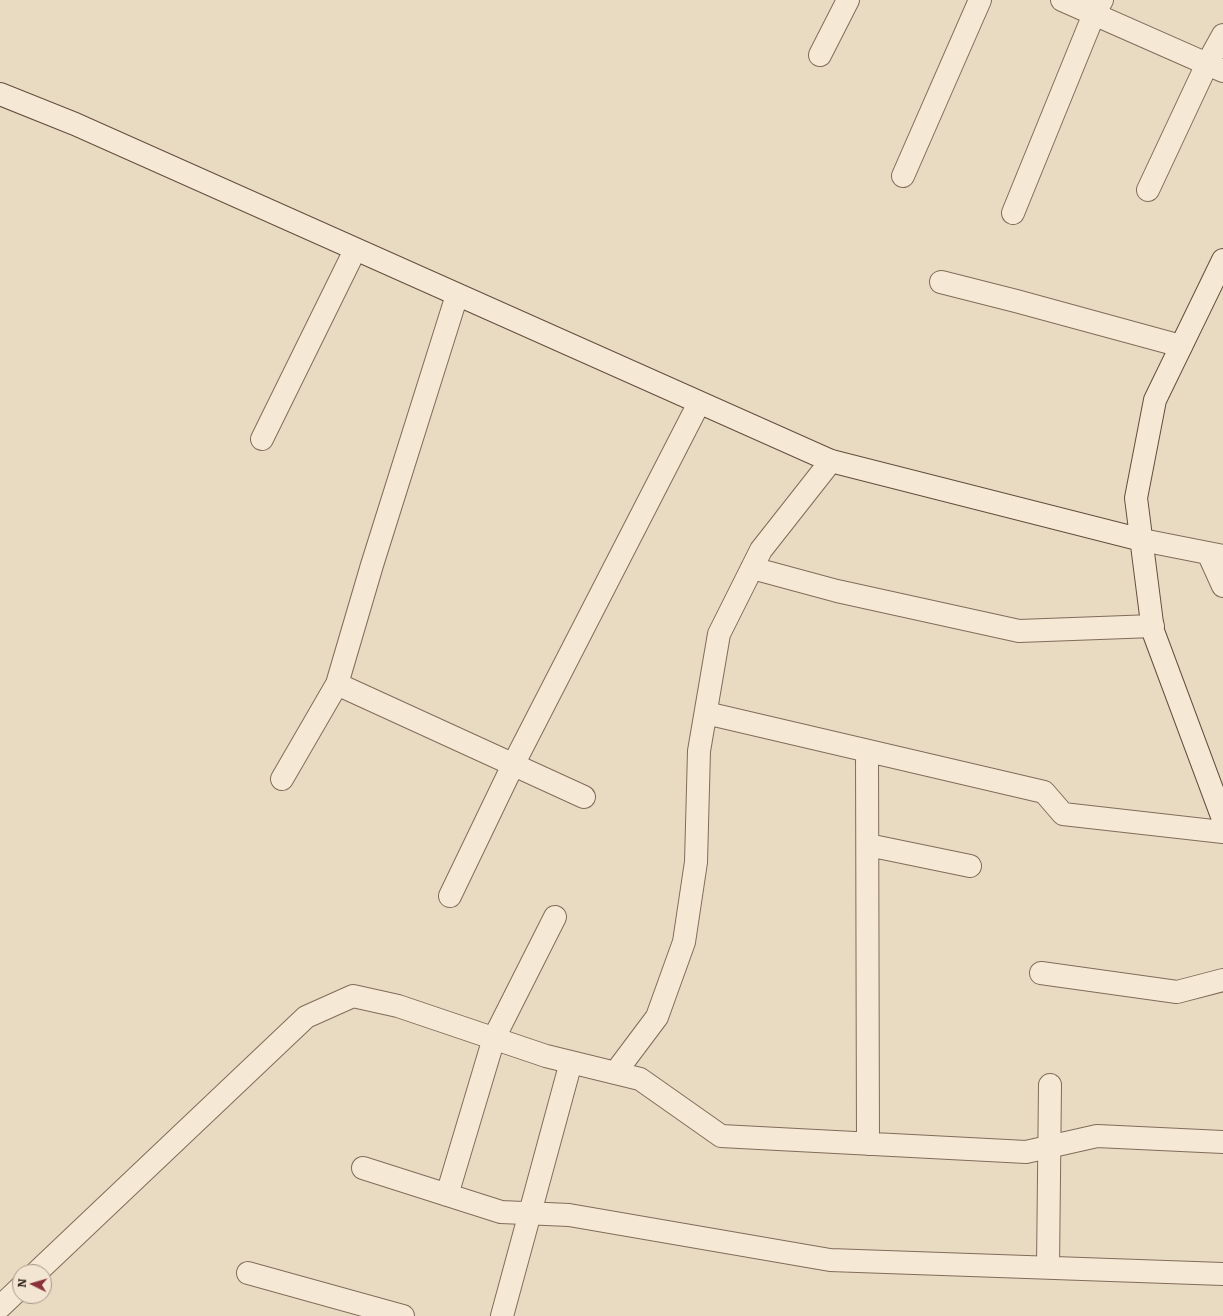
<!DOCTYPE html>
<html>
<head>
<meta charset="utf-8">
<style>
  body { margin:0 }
  #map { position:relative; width:1223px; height:1316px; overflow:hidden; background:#e9dac2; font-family:Literata,serif }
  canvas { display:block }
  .north { position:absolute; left:12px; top:1264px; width:40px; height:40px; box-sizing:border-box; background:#f2e5d1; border:1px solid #a69989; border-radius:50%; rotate:275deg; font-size:11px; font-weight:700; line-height:16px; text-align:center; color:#33261e }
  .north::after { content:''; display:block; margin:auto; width:14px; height:18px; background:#8b313a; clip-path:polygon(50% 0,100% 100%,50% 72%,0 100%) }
</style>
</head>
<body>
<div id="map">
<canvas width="1223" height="1316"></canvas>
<div class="north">N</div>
</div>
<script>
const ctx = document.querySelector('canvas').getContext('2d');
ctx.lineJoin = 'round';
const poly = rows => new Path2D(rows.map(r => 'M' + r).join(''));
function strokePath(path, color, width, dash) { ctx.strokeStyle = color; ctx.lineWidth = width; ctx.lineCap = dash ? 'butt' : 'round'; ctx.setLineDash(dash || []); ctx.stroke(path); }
const street = poly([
  [1062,0,1223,71],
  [820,55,848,0],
  [903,176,980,0],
  [1148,190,1207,64,1223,35],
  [1013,213,1094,14,1102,0],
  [941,282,1016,301,1181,346],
  [262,439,355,250],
  [1142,540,1223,556],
  [1208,553,1223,586],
  [752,568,837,591,1019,631,1153,626],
  [337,684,584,797],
  [706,713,1044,792,1063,814,1223,832],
  [867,751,868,1144],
  [282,779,337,684,372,565,457,295],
  [868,845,970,866],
  [450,896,513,765,699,403],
  [1041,973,1177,992,1223,980],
  [615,1073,657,1017,684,942,696,862,699,751,719,634,761,550,831,461],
  [363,1168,501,1212,569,1215,830,1260,1223,1274],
  [447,1195,494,1038,555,917],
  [1048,1267,1050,1085],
  [37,1272,306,1017,353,996,398,1006,546,1056,640,1079,721,1136,1026,1152,1097,1136,1223,1142],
  [248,1273,403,1316],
  [0,1307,20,1288],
  [502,1316,571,1062]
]);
const secondary = poly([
  [0,94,75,124,831,461,1142,540],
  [1223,260,1155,400,1136,498,1153,631,1223,819]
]);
strokePath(street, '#816c5b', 24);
strokePath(secondary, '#634d3e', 24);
strokePath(street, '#f5e8d4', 22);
strokePath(secondary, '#f5e8d4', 22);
</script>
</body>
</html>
